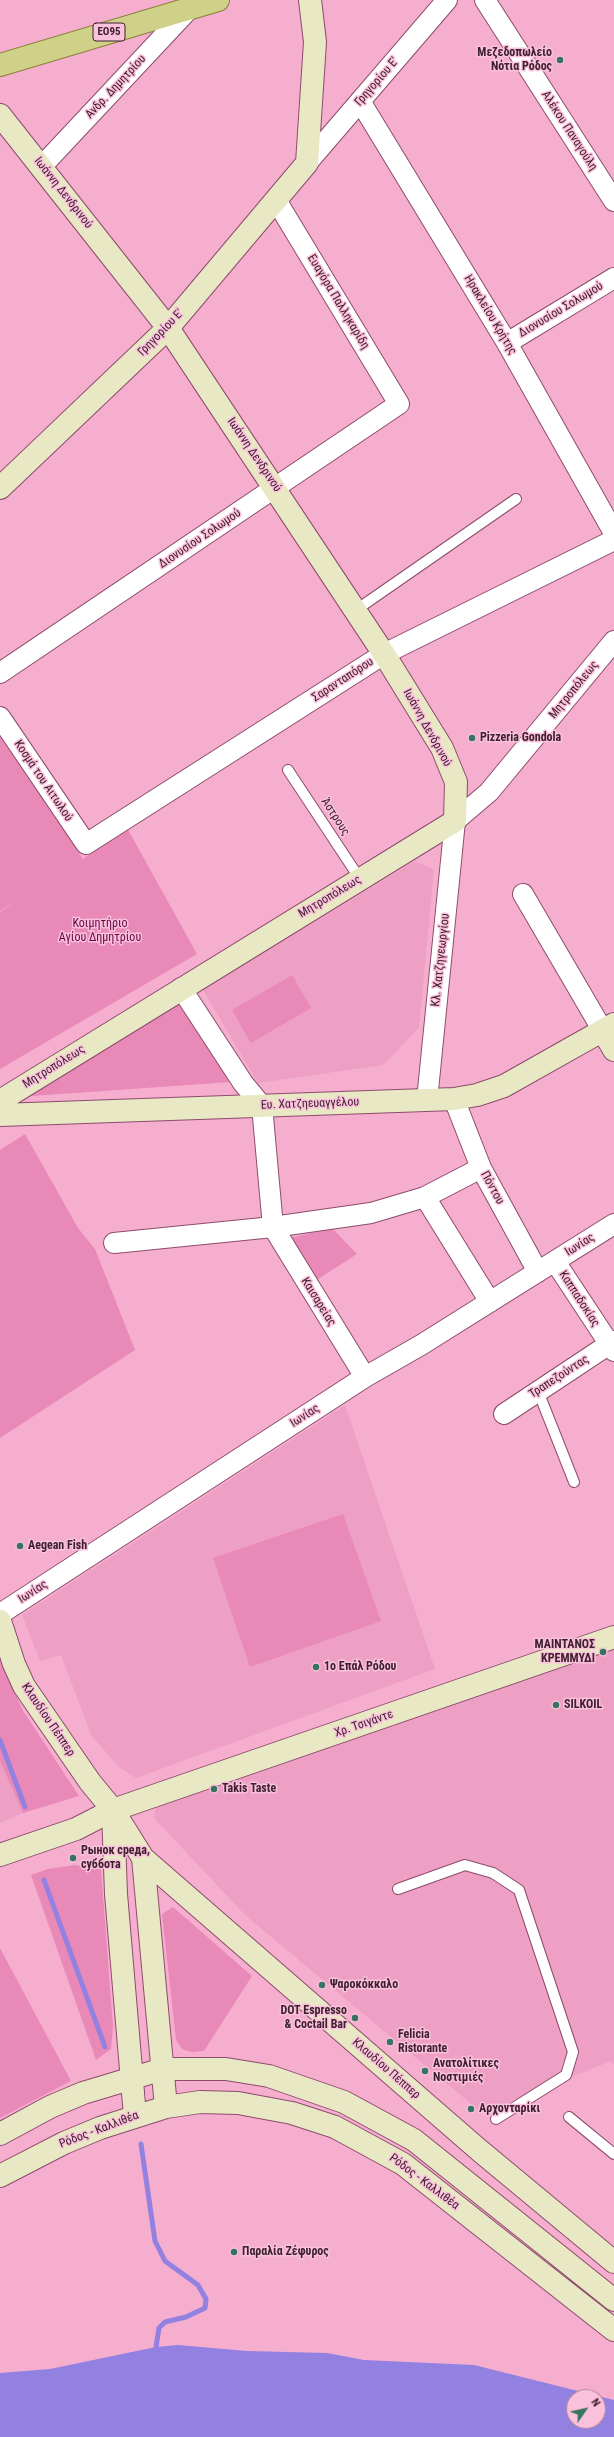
<!DOCTYPE html>
<html>
<head>
<meta charset="utf-8">
<style>
  body { margin:0 }
  #map { position:relative; width:614px; height:2437px; overflow:hidden; background:#f6aecf; font-family:"Roboto Condensed",sans-serif }
  canvas { display:block }
  .north { position:absolute; left:566px; top:2389px; width:40px; height:40px; box-sizing:border-box; background:#fbc0db; border:1px solid #af8096; border-radius:50%; rotate:56deg; font-size:11px; font-weight:700; line-height:16px; text-align:center; color:#3d212f }
  .north::after { content:''; display:block; margin:auto; width:14px; height:18px; background:#367460; clip-path:polygon(50% 0,100% 100%,50% 72%,0 100%) }
</style>
</head>
<body>
<div id="map">
<canvas width="614" height="2437"></canvas>
<div class="north">N</div>
</div>
<script>
const ctx = document.querySelector('canvas').getContext('2d');
ctx.lineJoin = 'round';
function fillPath(path, color) { ctx.fillStyle = color; ctx.fill(path, 'evenodd'); }
const poly = rows => new Path2D(rows.map(r => 'M' + r).join(''));
function strokePath(path, color, width, dash) { ctx.strokeStyle = color; ctx.lineWidth = width; ctx.lineCap = dash ? 'butt' : 'round'; ctx.setLineDash(dash || []); ctx.stroke(path); }
function drawText(font, color, halo, rows, align = 'center') {
  ctx.font = font + ' "Roboto Condensed",sans-serif'; ctx.lineWidth = 3; ctx.setLineDash([]); ctx.textBaseline = 'middle'; ctx.strokeStyle = halo; ctx.fillStyle = color; for (const [text, x, y, turn = 0] of rows) {
    ctx.save(); ctx.translate(x, y); ctx.rotate((+turn || 0) * Math.PI / 180); ctx.textAlign = isNaN(turn) ? turn : align; if (halo) ctx.strokeText(text, 0, 0); ctx.fillText(text, 0, 0); ctx.restore();
  }
}
fillPath(poly([
  [415,861,434,870,419,1028,383,1065,258,1083,203,990],
  [345,1405,435,1669,136,1778,119,1767,91,1735,61,1655,40,1661,22,1615],
  [614,1638,614,2064,611,2061,482,2113,245,1915,154,1818,157,1802],
  [0,1761,23,1813,0,1823]
]), '#ed9fc4');
fillPath(poly([
  [0,734,83,859,126,826,197,954,0,1069,0,912,20,899,0,911],
  [292,975,311,1008,251,1043,232,1010],
  [182,1001,231,1082,32,1096,29,1093],
  [25,1134,78,1228,95,1249,135,1350,0,1438,0,1150],
  [332,1228,357,1254,315,1281,290,1238],
  [343,1514,381,1621,250,1667,213,1558],
  [0,1659,22,1709,79,1796,23,1813,0,1761],
  [75,1865,101,1869,113,2027,111,2049,96,2060,31,1875,48,1869],
  [173,1907,252,1976,204,2051,191,2052,182,2049,176,2040,162,1914],
  [0,1948,71,2081,0,2118]
]), '#e989b7');
fillPath(poly([
  [178,2345,247,2351,327,2353,364,2360,474,2365,614,2400,614,2437,0,2437,0,2373,50,2369,156,2347],
  [574,2397,598,2397,598,2421,574,2421]
]), '#9381e2');
strokePath(poly([
  [0,1740,25,1807],
  [44,1880,105,2047],
  [141,2144,155,2241,165,2261,198,2285,206,2299,205,2308,186,2317,165,2322,159,2328,156,2347]
]), '#9381e2', 5);
const lane = poly([
  [356,610,516,499],
  [288,770,360,879],
  [538,1391,574,1482],
  [398,1889,465,1865,493,1873,519,1890,573,2052,566,2075,496,2119],
  [569,2117,614,2154]
]);
const street = poly([
  [485,0,614,201],
  [360,101,507,343,614,533],
  [307,163,447,0],
  [42,166,190,8],
  [507,343,614,278],
  [0,673,399,404,276,200],
  [0,717,86,844,384,654,614,540],
  [523,894,603,1031],
  [181,988,243,1083,262,1106,273,1227,365,1377],
  [454,1099,481,1168,538,1272],
  [427,1100,455,821,489,792,614,641],
  [425,1197,490,1302],
  [114,1243,273,1227,371,1213,425,1197,481,1168],
  [558,1266,614,1351],
  [504,1414,614,1341],
  [0,1614,365,1377,421,1345,614,1224]
]);
const secondary = poly([
  [0,115,168,328,384,654,442,748,456,782,455,821,0,1101],
  [0,488,168,328,307,163,315,42,310,0],
  [603,1031,614,1050],
  [0,1115,454,1099,477,1095,504,1086,614,1024],
  [0,1621,14,1664,24,1686,90,1782,113,1810,143,1858,166,2107],
  [113,1811,116,1894,135,2116],
  [0,1855,76,1829,113,1810,614,1637],
  [143,1858,479,2150,614,2262],
  [0,2134,50,2107,83,2093,163,2069,226,2069,269,2076,344,2102,414,2140,614,2300],
  [0,2176,64,2143,100,2128,166,2107,200,2102,238,2103,292,2113,335,2127,403,2164,614,2330]
]);
const primary = poly([
  [0,65,218,0]
]);
strokePath(lane, '#8c4c6b', 12);
strokePath(street, '#8c4c6b', 22);
strokePath(secondary, '#8c4c6b', 24);
strokePath(primary, '#888036', 24);
strokePath(lane, '#fff', 10);
strokePath(street, '#fff', 20);
strokePath(secondary, '#e8e8c4', 22);
strokePath(primary, '#d0d189', 22);
for (const [x, y, r, color] of [
  [560,60,4,"#367460"],
  [472,738,4,"#367460"],
  [20,1546,4,"#367460"],
  [603,1652,4,"#367460"],
  [316,1667,4,"#367460"],
  [556,1705,4,"#367460"],
  [214,1789,4,"#367460"],
  [73,1858,4,"#367460"],
  [322,1985,4,"#367460"],
  [355,2018,4,"#367460"],
  [390,2042,4,"#367460"],
  [425,2071,4,"#367460"],
  [471,2109,4,"#367460"],
  [234,2252,4,"#367460"]
]) { const dot = new Path2D(); dot.arc(x, y, r, 0, 2 * Math.PI); ctx.fillStyle = color; ctx.fill(dot); strokePath(dot, '#fbc0db', 1.5); }
for (const [x, y, w] of [
  [109,32,32]
]) { const box = new Path2D(); box.roundRect(x - w / 2, y - 9, w, 18, 3); ctx.fillStyle = '#fbc0db'; ctx.fill(box); strokePath(box, '#3d212f', 1); }
drawText('bold 11px', '#3d212f', null, [
  ["ΕΟ95",109,32]
]);
drawText('bold 12px', '#3d212f', '#fbc0db', [
  ["Μεζεδοπωλείο",552,53,"right"],
  ["Νότια Ρόδος",552,67,"right"],
  ["Pizzeria Gondola",480,738],
  ["Aegean Fish",28,1546],
  ["ΜΑΙΝΤΑΝΟΣ",595,1645,"right"],
  ["ΚΡΕΜΜΥΔΙ",595,1659,"right"],
  ["1ο Επάλ Ρόδου",324,1667],
  ["SILKOIL",564,1705],
  ["Takis Taste",222,1789],
  ["Рынок среда,",81,1851],
  ["суббота",81,1865],
  ["Ψαροκόκκαλο",330,1985],
  ["DOT Espresso",347,2011,"right"],
  ["& Coctail Bar",347,2025,"right"],
  ["Felicia",398,2035],
  ["Ristorante",398,2049],
  ["Ανατολίτικες",433,2064],
  ["Νοστιμιές",433,2078],
  ["Αρχονταρίκι",479,2109],
  ["Παραλία Ζέφυρος",242,2252]
], 'left');
drawText('12px', '#3d212f', '#fbc0db', [
  ["Γρηγορίου Ε'",377,82,-49],
  ["Ανδρ. Δημητρίου",116,87,-47],
  ["Αλέκου Παναγούλη",569,131,57],
  ["Ιωάννη Δενδρινού",63,193,52],
  ["Ευαγόρα Παλληκαρίδη",338,302,59],
  ["Διονυσίου Σολωμού",561,310,-31],
  ["Ηρακλείου Κρήτης",490,315,59],
  ["Γρηγορίου Ε'",161,333,-46],
  ["Ιωάννη Δενδρινού",254,455,56],
  ["Διονυσίου Σολωμού",200,539,-34],
  ["Σαρανταπόρου",343,680,-33],
  ["Μητροπόλεως",574,690,-51],
  ["Ιωάννη Δενδρινού",427,728,61],
  ["Κοσμά του Αιτωλού",43,781,56],
  ["Άστρους",335,817,57],
  ["Μητροπόλεως",330,897,-31],
  ["Κλ. Χατζηγεωργίου",441,960,-84],
  ["Μητροπόλεως",54,1067,-32],
  ["Ευ. Χατζηευαγγέλου",310,1104,-2],
  ["Πόντου",492,1188,61],
  ["Ιωνίας",580,1245,-32],
  ["Καππαδοκίας",579,1299,57],
  ["Καισαρείας",318,1302,58],
  ["Τραπεζούντας",559,1377,-33],
  ["Ιωνίας",305,1416,-33],
  ["Ιωνίας",33,1592,-33],
  ["Κλαυδίου Πέππερ",48,1720,56],
  ["Χρ. Τσιγάντε",364,1724,-19],
  ["Κλαυδίου Πέππερ",386,2069,41],
  ["Ρόδος - Καλλιθέα",99,2130,-21],
  ["Ρόδος - Καλλιθέα",424,2182,37]
]);
drawText('12px', '#650340', '#fbc0db', [
  ["Κοιμητήριο",100,924],
  ["Αγίου Δημητρίου",100,938]
]);
</script>
</body>
</html>
